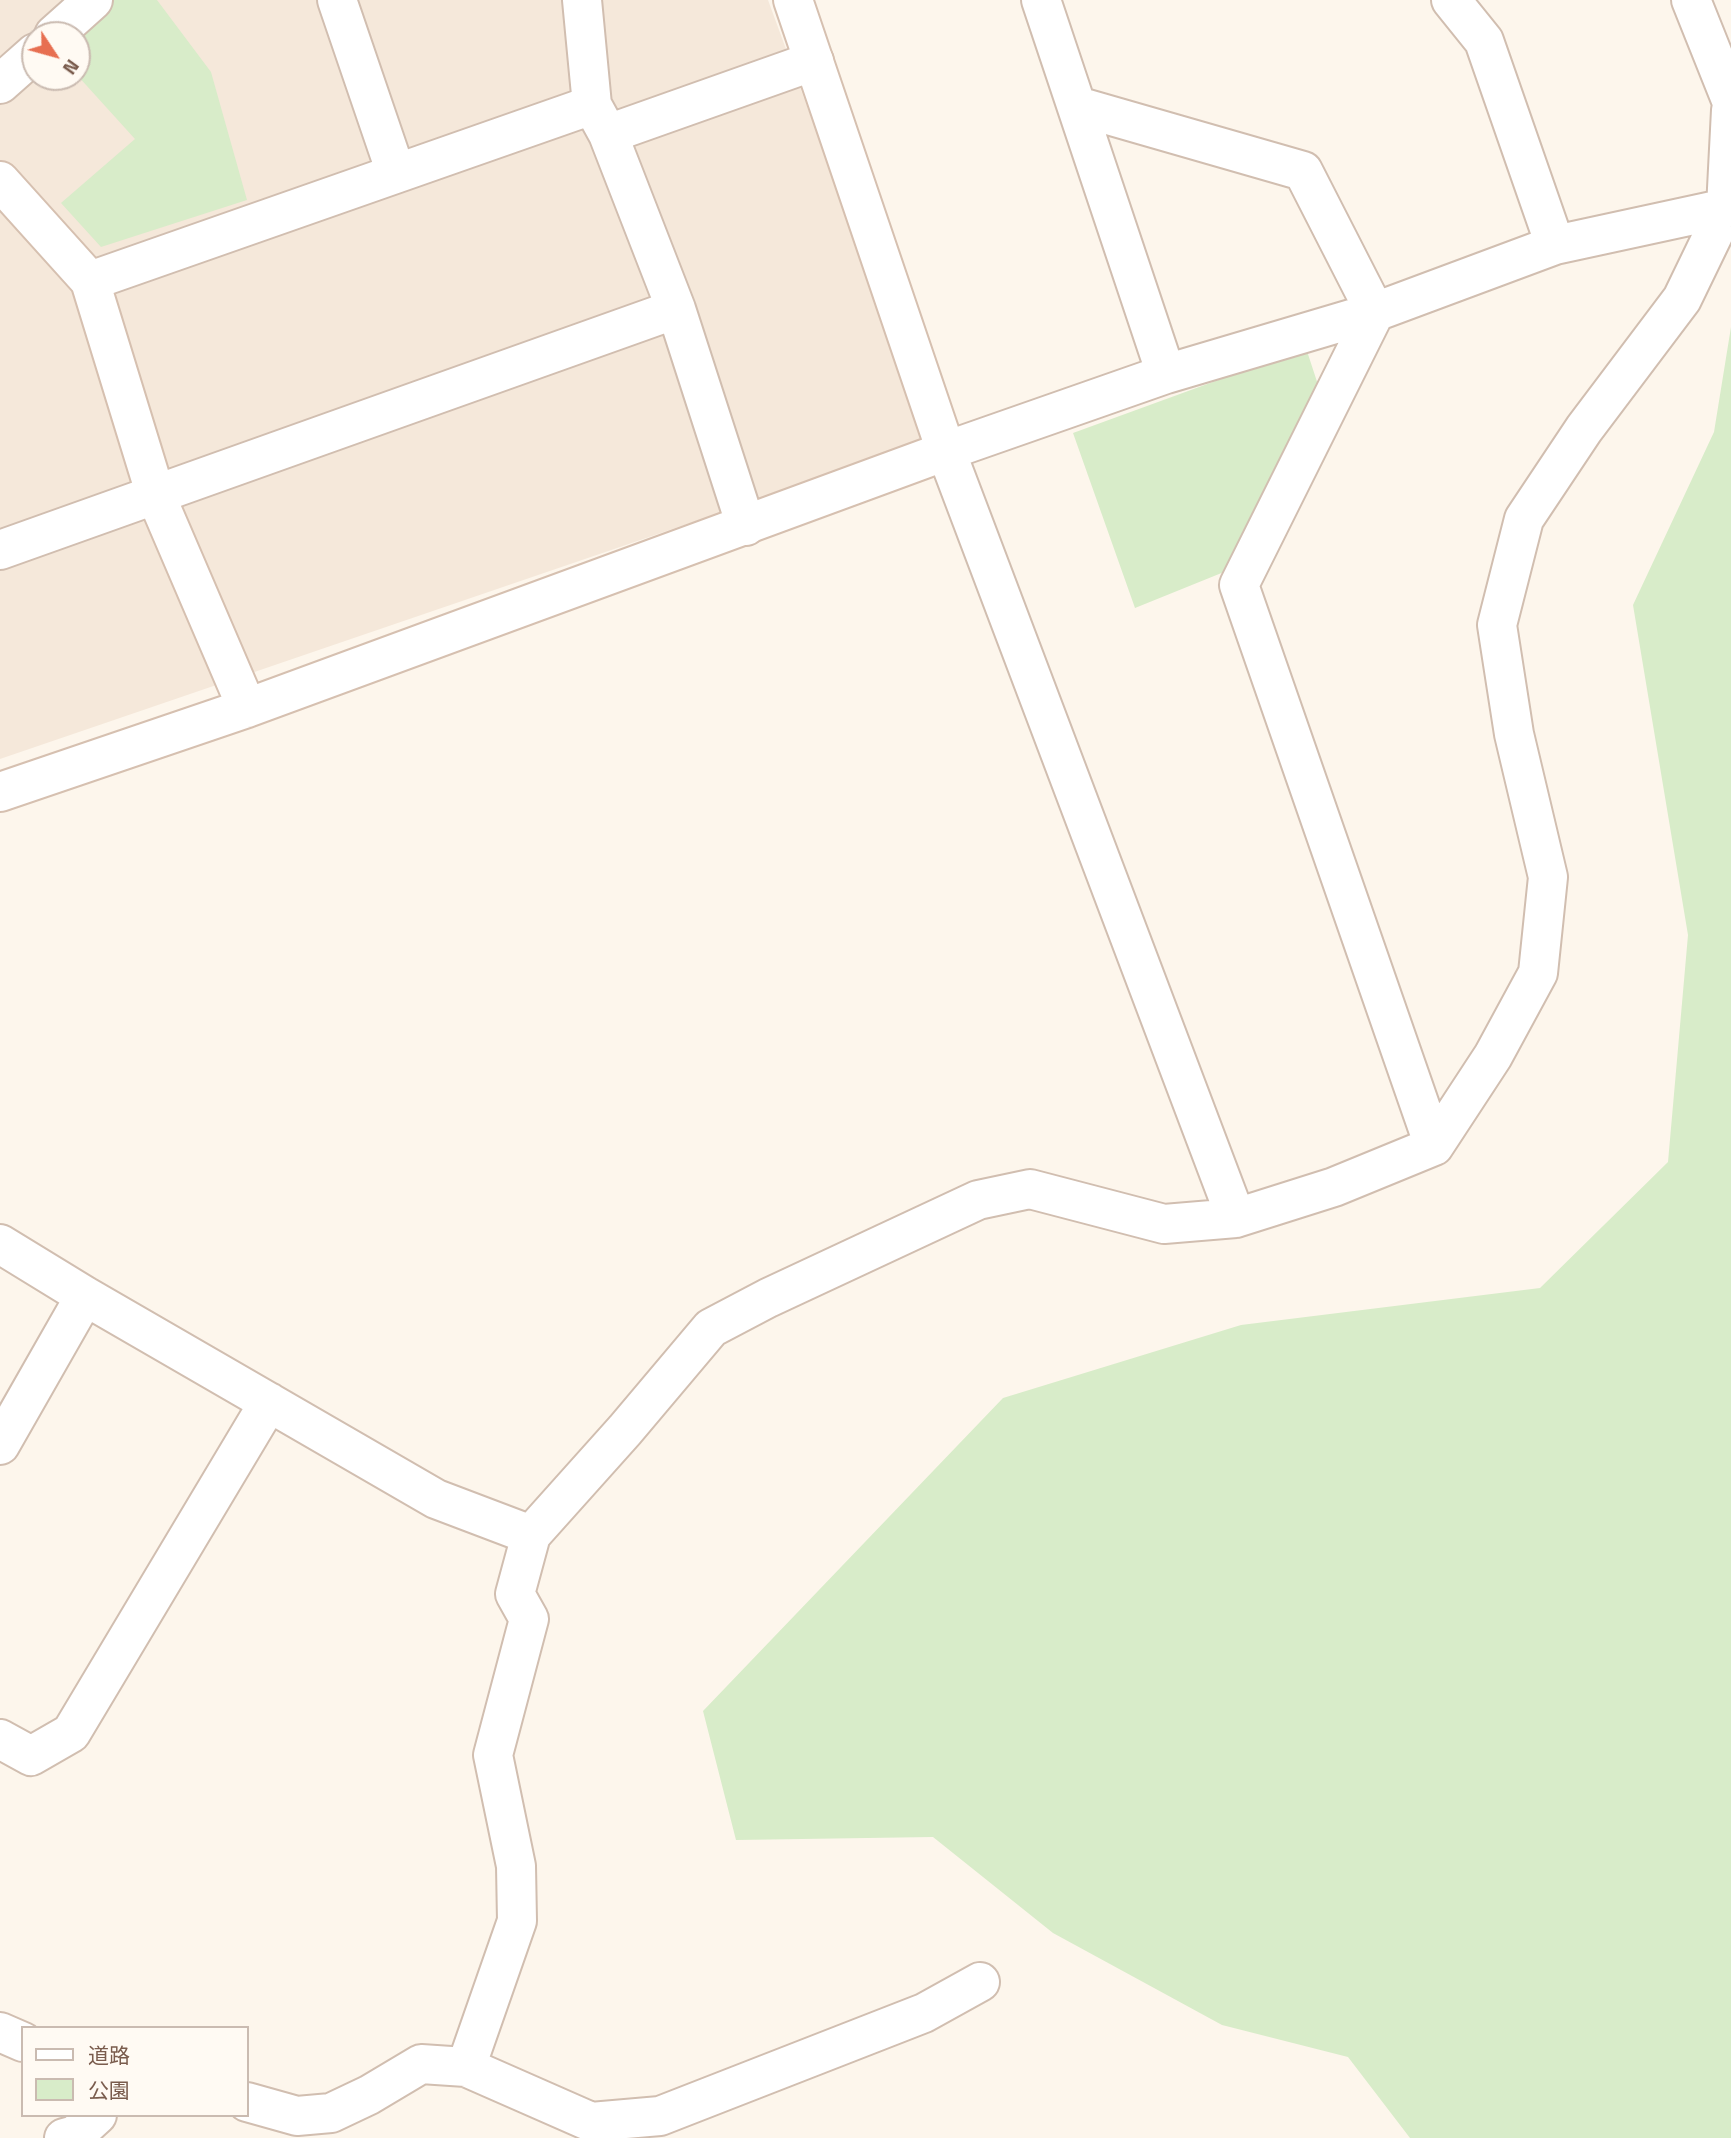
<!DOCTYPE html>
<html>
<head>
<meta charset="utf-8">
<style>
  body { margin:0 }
  #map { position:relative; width:1731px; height:2138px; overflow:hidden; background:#fdf6ec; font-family:"Titillium Web","Noto Sans JP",sans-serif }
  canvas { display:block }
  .legend { position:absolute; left:21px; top:2026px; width:228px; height:91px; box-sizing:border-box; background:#fffaf3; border:2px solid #cabbb1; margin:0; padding:9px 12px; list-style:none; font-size:21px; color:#7a5c4d }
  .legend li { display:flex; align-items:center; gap:14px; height:35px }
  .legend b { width:35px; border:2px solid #cabbb1 }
  .north { position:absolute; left:21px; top:21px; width:70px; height:70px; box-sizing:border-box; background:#fffaf3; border:2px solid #cabbb1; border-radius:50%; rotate:126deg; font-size:19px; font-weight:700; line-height:28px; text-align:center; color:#7a5c4d }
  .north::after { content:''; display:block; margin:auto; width:24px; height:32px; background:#e76f51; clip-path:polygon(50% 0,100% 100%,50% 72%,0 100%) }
</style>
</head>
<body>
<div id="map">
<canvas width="1731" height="2138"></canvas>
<ul class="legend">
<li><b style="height:9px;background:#fff"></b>道路</li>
<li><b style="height:19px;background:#d8ecc9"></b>公園</li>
</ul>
<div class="north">N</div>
</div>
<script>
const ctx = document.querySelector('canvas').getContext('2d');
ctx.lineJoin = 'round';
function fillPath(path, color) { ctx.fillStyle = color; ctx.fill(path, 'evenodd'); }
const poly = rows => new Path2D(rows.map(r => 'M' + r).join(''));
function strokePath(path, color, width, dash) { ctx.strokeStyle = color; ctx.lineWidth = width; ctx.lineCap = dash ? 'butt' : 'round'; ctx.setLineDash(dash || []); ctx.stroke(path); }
fillPath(poly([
  [0,0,768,0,930,441,0,759],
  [35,35,77,35,77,77,35,77]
]), '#f5e8da');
fillPath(poly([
  [113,0,157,0,211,72,247,200,101,247,61,203,135,139,77,75,77,35,74,35],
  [1731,327,1731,2138,1410,2138,1348,2057,1222,2025,1053,1933,933,1837,736,1840,703,1711,1003,1398,1241,1325,1540,1288,1668,1162,1688,935,1633,605,1714,432],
  [1306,348,1322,397,1224,572,1135,608,1073,433]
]), '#d8ecc9');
const street = poly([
  [337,0,396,173],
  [582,0,592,105,608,134,676,309,746,526],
  [1041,0,1166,374],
  [1451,0,1484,41,1555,245],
  [1691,0,1731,100],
  [54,35,93,0],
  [0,84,35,53],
  [1077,106,1303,171,1375,312,1239,585,1434,1146],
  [608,134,814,61],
  [90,281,592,105],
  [0,550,676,309],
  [1236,1218,946,451,1166,374,1375,312,1555,245,1726,208],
  [0,1244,85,1296,436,1499,531,1535],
  [0,1445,85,1296],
  [0,1739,31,1756,71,1733,269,1402],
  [0,2032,23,2042],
  [466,2067,517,1921,516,1866,493,1755,529,1619,515,1594,531,1535,625,1430,711,1328,768,1298,978,1200,1030,1189,1164,1224,1236,1218,1334,1187,1434,1146,1493,1056,1538,973,1548,877,1514,734,1497,625,1524,519,1584,429,1682,299,1726,208,1731,110],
  [247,2102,297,2116,331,2113,369,2095,421,2064,466,2067,591,2122,660,2116,924,2013,980,1982],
  [64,2138,75,2135,97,2115]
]);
const secondary = poly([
  [0,181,90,281,156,496,247,708],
  [0,792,247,708,946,451,793,0]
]);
strokePath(street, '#d1beb0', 42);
strokePath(secondary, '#d6c0b0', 42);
strokePath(street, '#fff', 38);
strokePath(secondary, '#fff', 38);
</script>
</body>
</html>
